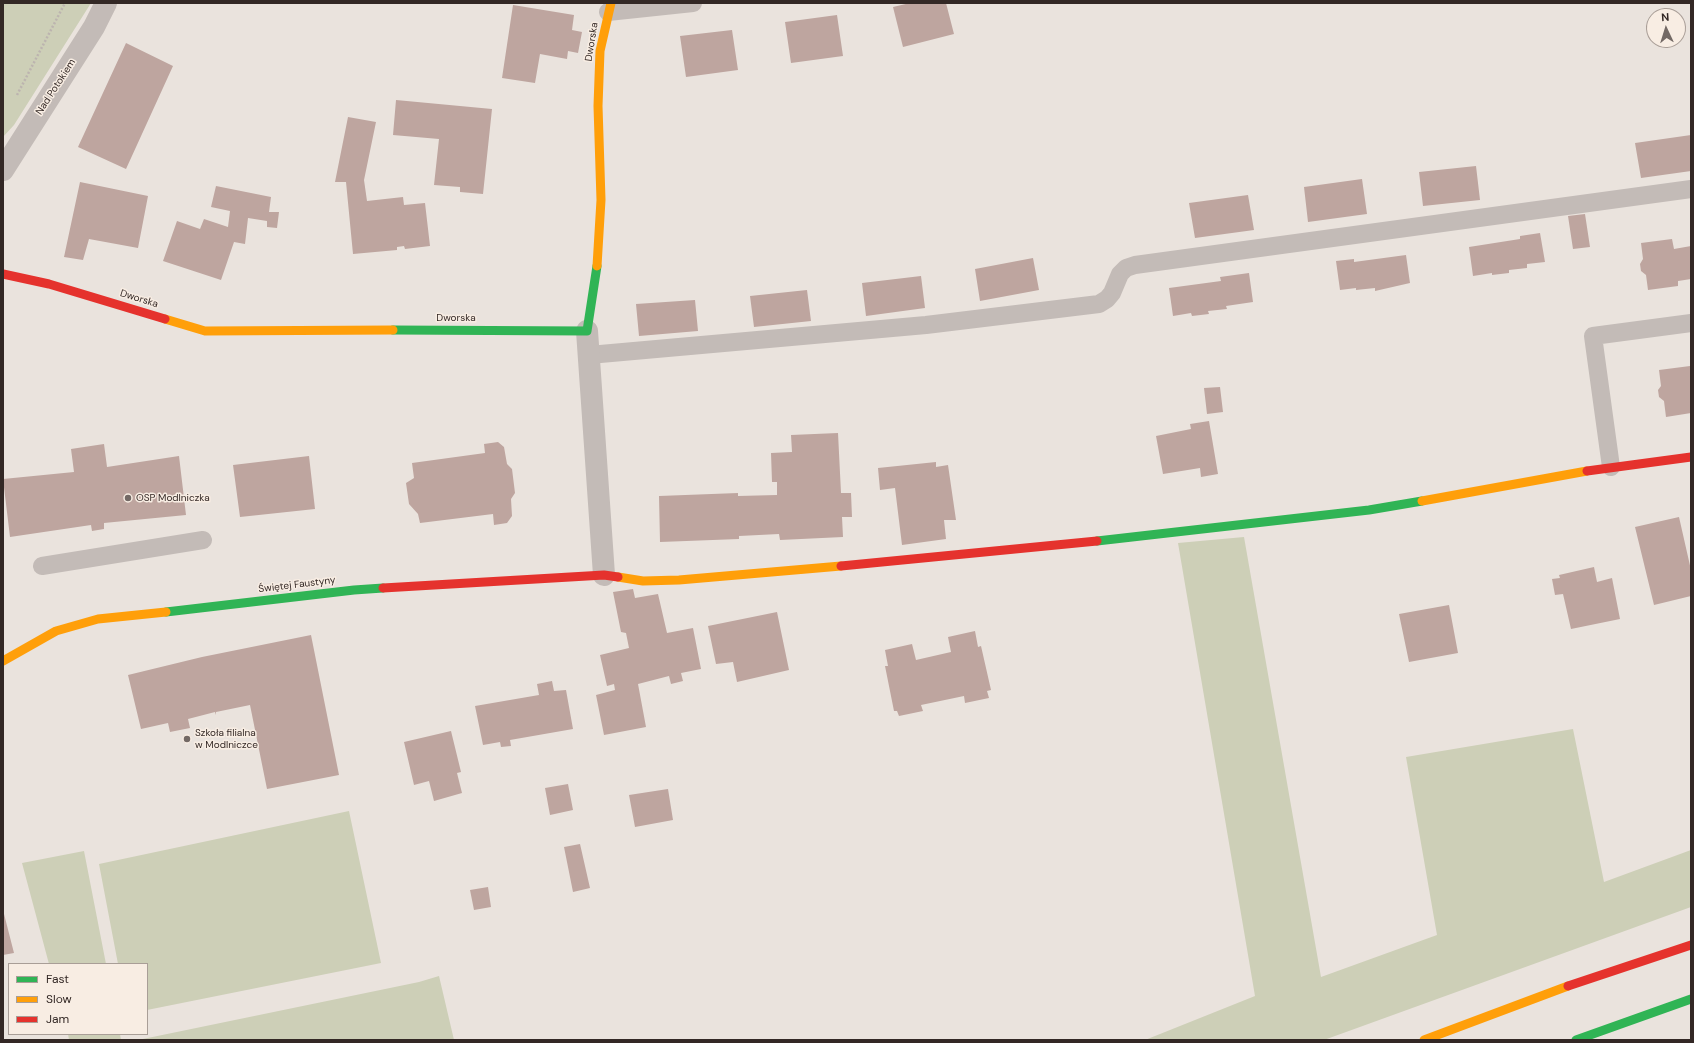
<!DOCTYPE html>
<html>
<head>
<meta charset="utf-8">
<style>
  body { margin:0 }
  #map { position:relative; width:1694px; height:1043px; overflow:hidden; background:#eae3dd; font-family:"DM Sans",sans-serif }
  canvas { display:block }
  .frame { position:absolute; inset:0; border:4px solid #332825; pointer-events:none }
  .legend { position:absolute; left:8px; top:963px; width:140px; height:72px; box-sizing:border-box; background:#f8ede3; border:1px solid #a99e97; margin:0; padding:5px 7px; list-style:none; font-size:12px; color:#332825 }
  .legend li { display:flex; align-items:center; gap:8px; height:20px }
  .legend b { width:20px; border:1px solid #a99e97 }
  .north { position:absolute; left:1646px; top:8px; width:40px; height:40px; box-sizing:border-box; background:#f8ede3; border:1px solid #a99e97; border-radius:50%; rotate:356deg; font-size:11px; font-weight:700; line-height:16px; text-align:center; color:#332825 }
  .north::after { content:''; display:block; margin:auto; width:14px; height:18px; background:#736965; clip-path:polygon(50% 0,100% 100%,50% 72%,0 100%) }
</style>
</head>
<body>
<div id="map">
<canvas width="1694" height="1043"></canvas>
<div class="frame"></div>
<ul class="legend">
<li><b style="height:5px;background:#30b455"></b>Fast</li>
<li><b style="height:5px;background:#ff9f0a"></b>Slow</li>
<li><b style="height:5px;background:#e5322d"></b>Jam</li>
</ul>
<div class="north">N</div>
</div>
<script>
const ctx = document.querySelector('canvas').getContext('2d');
ctx.lineJoin = 'round';
function fillPath(path, color) { ctx.fillStyle = color; ctx.fill(path, 'evenodd'); }
const poly = rows => new Path2D(rows.map(r => 'M' + r).join(''));
function strokePath(path, color, width, dash) { ctx.strokeStyle = color; ctx.lineWidth = width; ctx.lineCap = dash ? 'butt' : 'round'; ctx.setLineDash(dash || []); ctx.stroke(path); }
function drawText(font, color, halo, rows, align = 'center') {
  ctx.font = font + ' "DM Sans",sans-serif'; ctx.lineWidth = 3; ctx.setLineDash([]); ctx.textBaseline = 'middle'; ctx.strokeStyle = halo; ctx.fillStyle = color; for (const [text, x, y, turn = 0] of rows) {
    ctx.save(); ctx.translate(x, y); ctx.rotate((+turn || 0) * Math.PI / 180); ctx.textAlign = isNaN(turn) ? turn : align; if (halo) ctx.strokeText(text, 0, 0); ctx.fillText(text, 0, 0); ctx.restore();
  }
}
fillPath(poly([
  [3,3,91,3,14,125,3,137],
  [1244,537,1321,977,1437,935,1406,757,1573,729,1604,882,1691,850,1691,907,1324,1040,1145,1040,1255,996,1178,543],
  [349,811,381,963,147,1010,147,964,118,964,99,864],
  [84,851,106,964,49,964,22,863],
  [439,976,454,1040,138,1040,419,982],
  [68,1034,120,1034,121,1040,69,1040]
]), '#cdcfb7');
fillPath(poly([
  [910,3,946,3,954,34,903,47,893,7],
  [513,5,574,15,572,30,582,32,578,53,568,51,567,59,540,54,535,83,502,78],
  [837,15,843,56,791,63,785,22],
  [732,30,738,70,686,77,680,36],
  [126,43,173,66,126,169,78,147],
  [396,100,492,109,483,194,460,192,460,187,434,185,439,139,393,135],
  [348,117,376,122,364,180,367,201,403,197,404,205,425,203,430,246,405,249,404,246,397,247,397,250,353,254,346,182,335,182],
  [1691,135,1691,171,1641,178,1635,143],
  [1476,166,1480,200,1423,206,1419,172],
  [1362,179,1367,214,1308,222,1304,187],
  [80,182,148,196,138,248,89,239,83,260,64,257],
  [216,186,271,197,269,212,279,212,277,228,267,227,267,221,248,218,245,244,234,242,221,280,163,261,177,221,200,229,204,219,228,227,230,211,211,207],
  [1248,195,1254,230,1195,238,1189,203],
  [1585,214,1590,247,1573,249,1568,216],
  [1540,233,1545,262,1527,264,1527,268,1509,270,1509,273,1492,275,1492,273,1473,276,1469,247,1520,239,1520,236],
  [1672,239,1674,249,1691,246,1691,279,1678,281,1678,286,1648,290,1646,275,1641,271,1640,264,1643,259,1641,243],
  [1406,255,1410,283,1375,291,1375,288,1356,290,1356,288,1340,290,1336,261,1354,259,1354,262],
  [1033,258,1039,290,980,301,975,269],
  [1249,273,1253,302,1226,306,1227,309,1208,311,1209,314,1192,316,1191,313,1173,316,1169,288,1221,281,1220,277],
  [921,276,925,308,866,316,862,283],
  [807,290,811,321,754,327,750,296],
  [695,300,698,331,639,336,636,304],
  [1690,366,1691,413,1666,417,1664,401,1659,397,1658,390,1661,386,1659,370],
  [1220,387,1223,412,1207,414,1204,388],
  [1209,421,1218,474,1201,477,1200,468,1163,474,1156,436,1191,429,1190,424],
  [838,433,841,493,851,493,852,517,842,517,843,537,780,540,779,534,739,536,739,539,660,542,659,496,738,493,738,496,777,495,777,482,772,482,771,453,792,452,791,435],
  [498,442,504,447,507,464,512,469,515,493,511,499,512,516,507,523,494,525,493,514,420,523,418,514,409,504,406,483,414,478,412,463,485,453,484,444],
  [104,444,107,467,179,456,186,515,104,523,104,529,92,531,91,525,10,537,3,479,74,472,71,449],
  [309,456,315,509,240,517,233,465],
  [936,462,936,467,948,465,956,520,944,520,946,539,902,545,895,488,880,490,878,468],
  [1679,517,1691,570,1691,596,1654,605,1635,527],
  [1594,567,1597,582,1612,578,1620,619,1571,629,1563,594,1555,595,1552,579,1560,578,1559,575],
  [633,589,635,598,658,594,667,633,693,628,701,669,681,673,683,681,671,684,669,676,638,684,646,727,604,735,596,695,615,690,614,684,607,686,600,655,629,648,626,633,621,632,613,592],
  [1449,605,1458,653,1409,662,1399,614],
  [777,612,789,670,737,682,733,662,716,664,708,626],
  [975,631,978,647,981,646,991,690,987,691,989,698,965,703,964,696,921,705,923,711,899,716,897,711,894,711,885,666,888,666,885,650,912,644,916,660,951,652,948,637],
  [311,635,339,775,267,789,250,705,216,712,216,715,215,712,188,719,190,728,170,732,168,723,141,729,128,675,202,657],
  [552,681,554,691,566,690,573,729,510,740,511,746,501,747,500,742,483,745,475,706,539,695,537,684],
  [451,731,461,772,457,773,462,793,434,801,429,781,414,785,404,742],
  [568,784,573,810,550,815,545,788],
  [668,789,673,820,635,827,629,795],
  [580,844,590,888,573,892,564,847],
  [488,887,491,907,474,910,470,890],
  [3,910,14,953,3,955]
]), '#bea59f');
strokePath(poly([
  [17,95,65,3]
]), '#bcb4af', 2.5, [2, 2]);
strokePath(poly([
  [608,12,693,3],
  [589,355,926,325,1099,304,1107,299,1112,293,1120,274,1126,268,1135,265,1691,189],
  [1611,467,1593,336,1691,323],
  [42,566,203,540]
]), '#c3bbb7', 18);
strokePath(poly([
  [3,170,94,27,106,3],
  [587,331,604,575]
]), '#c3bbb7', 22);
strokePath(poly([
  [393,330,587,331,597,266],
  [1097,541,1369,510,1422,501],
  [166,612,354,590,383,588],
  [1576,1040,1691,999]
]), '#30b455', 9);
strokePath(poly([
  [597,266,601,200,598,106,600,51,611,3],
  [165,319,205,331,393,330],
  [1422,501,1587,471],
  [618,577,643,581,679,580,841,566],
  [3,661,56,631,98,619,166,612],
  [1424,1040,1568,986]
]), '#ff9f0a', 9);
strokePath(poly([
  [3,274,49,284,165,319],
  [1587,471,1691,457],
  [841,566,1097,541],
  [383,588,604,575,618,577],
  [1568,986,1691,945]
]), '#e5322d', 9);
for (const [x, y, r, color] of [
  [128,498,4,"#736965"],
  [187,739,4,"#736965"]
]) { const dot = new Path2D(); dot.arc(x, y, r, 0, 2 * Math.PI); ctx.fillStyle = color; ctx.fill(dot); strokePath(dot, '#f8ede3', 1.5); }
drawText('10px', '#332825', '#f8ede3', [
  ["Dworska",592,42,-81],
  ["Nad Potokiem",56,87,-57],
  ["Dworska",139,299,17],
  ["Dworska",456,318],
  ["Świętej Faustyny",297,585,-7]
]);
drawText('10px', '#332825', '#f8ede3', [
  ["OSP Modlniczka",136,498],
  ["Szkoła filialna",195,733],
  ["w Modlniczce",195,745]
], 'left');
</script>
</body>
</html>
